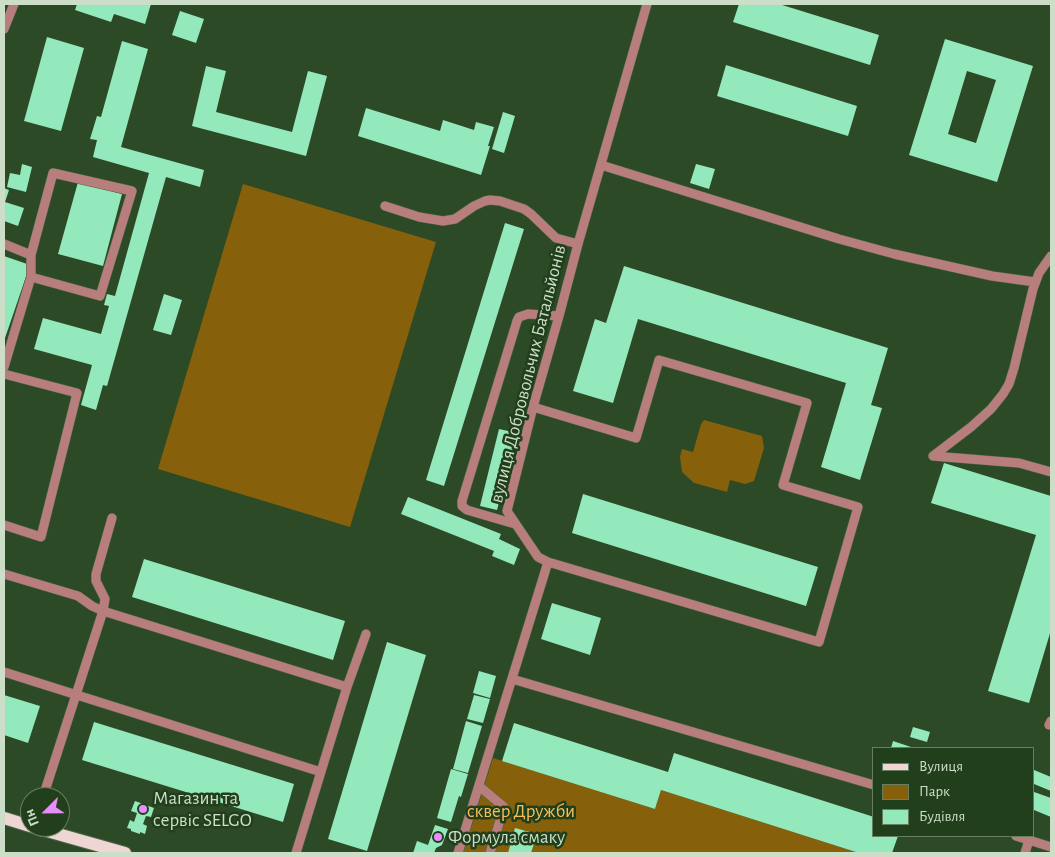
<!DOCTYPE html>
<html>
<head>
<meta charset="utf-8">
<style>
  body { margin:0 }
  #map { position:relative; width:1055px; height:857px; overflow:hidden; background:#2c4a26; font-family:"Alegreya Sans",sans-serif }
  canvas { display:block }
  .frame { position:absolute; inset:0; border:5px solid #ccdec8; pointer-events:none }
  .legend { position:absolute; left:872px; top:747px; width:162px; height:90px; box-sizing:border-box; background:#223f1b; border:1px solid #667f60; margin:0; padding:6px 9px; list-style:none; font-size:15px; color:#ccdec8 }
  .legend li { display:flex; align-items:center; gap:10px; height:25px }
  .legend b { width:25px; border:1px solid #667f60 }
  .north { position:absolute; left:20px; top:787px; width:50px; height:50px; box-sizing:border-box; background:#223f1b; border:1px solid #667f60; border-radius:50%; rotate:247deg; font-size:14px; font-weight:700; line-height:20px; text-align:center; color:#ccdec8 }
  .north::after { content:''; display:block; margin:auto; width:18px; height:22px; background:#e98dfe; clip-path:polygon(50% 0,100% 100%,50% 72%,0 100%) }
</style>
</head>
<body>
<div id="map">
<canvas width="1055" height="857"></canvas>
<div class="frame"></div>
<ul class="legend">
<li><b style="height:6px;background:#efd6d5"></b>Вулиця</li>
<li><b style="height:14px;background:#86600b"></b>Парк</li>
<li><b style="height:14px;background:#94e9bc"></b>Будівля</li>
</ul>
<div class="north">Пн</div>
</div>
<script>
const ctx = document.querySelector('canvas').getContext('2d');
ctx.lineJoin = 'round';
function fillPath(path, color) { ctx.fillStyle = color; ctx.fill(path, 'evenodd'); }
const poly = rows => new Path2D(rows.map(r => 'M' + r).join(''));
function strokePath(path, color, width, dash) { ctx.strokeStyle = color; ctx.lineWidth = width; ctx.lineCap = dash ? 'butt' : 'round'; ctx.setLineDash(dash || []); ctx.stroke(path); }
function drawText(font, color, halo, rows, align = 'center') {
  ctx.font = font + ' "Alegreya Sans",sans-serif'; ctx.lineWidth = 5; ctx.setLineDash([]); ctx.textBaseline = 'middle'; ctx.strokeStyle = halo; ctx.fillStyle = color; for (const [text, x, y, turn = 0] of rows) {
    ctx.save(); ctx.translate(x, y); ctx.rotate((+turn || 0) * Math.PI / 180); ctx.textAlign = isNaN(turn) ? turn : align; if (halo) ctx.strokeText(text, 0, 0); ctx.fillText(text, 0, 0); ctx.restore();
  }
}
fillPath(poly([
  [243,184,436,242,350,527,158,469],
  [704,420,762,436,764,448,754,481,745,484,730,480,727,492,694,483,682,472,680,457,682,449,693,452,701,424],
  [493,758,655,809,661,790,859,853,463,853]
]), '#86600b');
fillPath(poly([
  [77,4,151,4,145,24,114,14,111,22,75,10],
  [739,4,779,4,879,35,870,65,733,22],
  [180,11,204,19,196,43,172,35],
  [47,37,84,48,61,131,24,121],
  [945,39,1033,66,997,182,909,155],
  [967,71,996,80,976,143,948,134],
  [122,41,148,49,121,147,204,170,200,187,166,177,107,386,103,385,96,410,81,405,92,365,34,349,43,318,101,334,109,306,104,305,107,294,115,296,149,173,93,157,97,140,90,139,97,116,101,117],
  [726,65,857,106,848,136,717,96],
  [206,66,226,71,216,112,292,132,308,71,327,76,306,156,192,126],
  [366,108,440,131,443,120,474,130,476,122,494,127,488,146,490,146,481,175,358,136],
  [503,112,515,116,504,153,492,149],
  [22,164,32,167,26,192,7,187,10,173,20,175],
  [696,164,715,169,709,189,690,183],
  [78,182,122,194,103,266,58,254],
  [4,188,9,190,5,202,24,208,18,226,4,221],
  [505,223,524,229,444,486,426,480],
  [4,256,30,265,4,341],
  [624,266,888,348,871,405,882,408,860,480,821,467,846,383,638,319,613,403,573,391,595,319,606,323],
  [164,294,182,300,171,335,153,330],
  [499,429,517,433,497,510,480,506],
  [944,463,1051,496,1051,630,1029,703,988,691,1036,535,931,503],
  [583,494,818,567,806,606,572,533],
  [408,497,501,534,499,539,520,549,514,565,492,556,494,551,401,514],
  [144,559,345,621,333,660,132,597],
  [552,603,601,618,590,655,541,639],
  [387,642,426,655,367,851,328,839],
  [479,671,496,676,490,698,473,693],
  [4,695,40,706,28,743,4,735],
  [474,695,490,699,483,723,467,719],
  [466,721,482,726,468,773,453,769],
  [94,722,294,784,283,822,82,760],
  [514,723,668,772,674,753,874,817,874,836,898,836,892,853,859,853,661,790,655,809,502,761],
  [913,727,930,732,927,742,910,737],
  [893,741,914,748,891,748],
  [451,769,468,774,461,797,459,796,451,822,437,818],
  [1034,770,1051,777,1051,791,1034,784],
  [1034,792,1051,798,1051,817,1034,810],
  [135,801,154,808,151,817,146,816,143,824,147,826,145,834,140,832,140,834,131,831,131,829,127,828,130,820,134,822,137,813,131,811],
  [435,825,448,829,442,845,436,848,434,853,413,853,417,841,428,845],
  [515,828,537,834,531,853,508,853]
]), '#94e9bc');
const minor = poly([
  [4,29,14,4],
  [601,165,839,239,894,254,992,276,1035,282],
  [385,206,419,217,443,221,455,219,474,206,485,201,490,200,500,201,524,209,531,214,556,238,578,244],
  [4,244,31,255,31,277,4,367],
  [31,277,100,296,132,191,53,173,31,255],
  [4,374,77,393,41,537,4,525],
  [533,407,636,438,659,360,807,403,783,485,858,507,819,642,548,562],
  [933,456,971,427,991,409,1003,394,1009,384,1014,368,1033,289,1039,273,1051,256],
  [933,456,1019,463,1051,472],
  [515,524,467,510,462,506,462,501,517,321,519,317,528,314,559,316],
  [4,574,78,596,92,606,103,611,347,687],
  [4,672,321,772],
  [512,679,874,785],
  [1049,725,1051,721],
  [479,786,504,807,490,853],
  [43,797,103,611,105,599,96,581,96,574,112,518],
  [1016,836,1051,847],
  [296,853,347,687,366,634],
  [458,853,548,562,538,557,507,511,533,407,559,316,578,244,647,4],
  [1025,853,1029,840]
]);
const major = poly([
  [4,818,30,826],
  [33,827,125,853]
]);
strokePath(minor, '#4c6846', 10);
strokePath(major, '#4c6846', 14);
strokePath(minor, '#b87d7d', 9);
strokePath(major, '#efd6d5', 12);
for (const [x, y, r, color] of [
  [143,809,5,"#e98dfe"],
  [438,837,5,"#e98dfe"]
]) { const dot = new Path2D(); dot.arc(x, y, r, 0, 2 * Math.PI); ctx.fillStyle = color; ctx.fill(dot); strokePath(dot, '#223f1b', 2); }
drawText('19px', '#ccdec8', '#223f1b', [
  ["вулиця Добровольчих Батальйонів",528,374,-76]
]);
drawText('19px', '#ccdec8', '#223f1b', [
  ["Магазин та",153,798],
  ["сервіс SELGO",153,820],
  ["Формула смаку",448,837]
], 'left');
drawText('19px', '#f7bf5a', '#223f1b', [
  ["сквер Дружби",521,811]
]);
</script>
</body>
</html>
